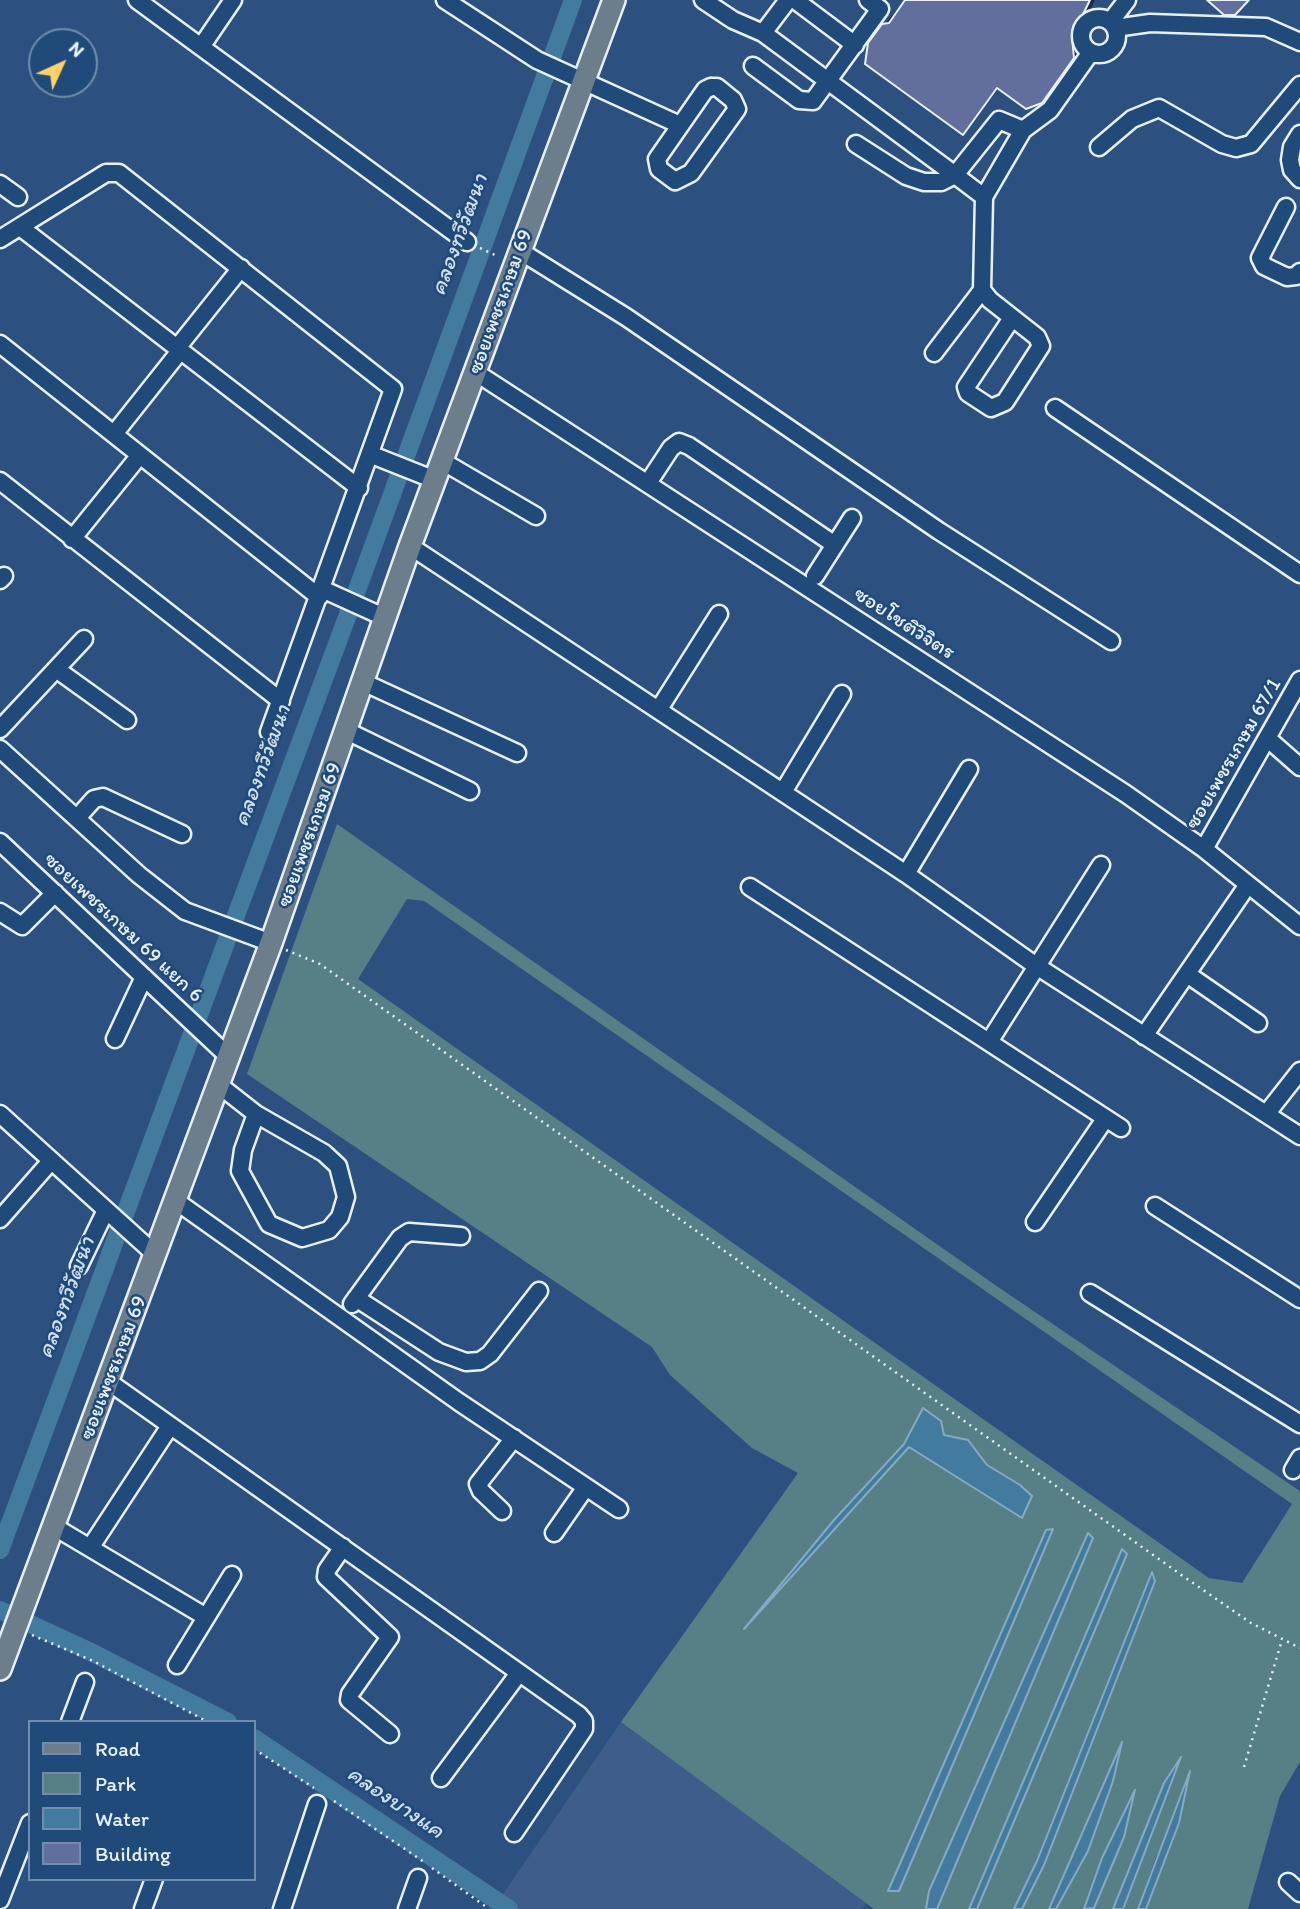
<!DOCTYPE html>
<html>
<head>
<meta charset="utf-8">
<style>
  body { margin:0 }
  #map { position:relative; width:1300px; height:1909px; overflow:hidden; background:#2c5181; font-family:Itim,sans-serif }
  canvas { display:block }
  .legend { position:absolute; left:28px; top:1720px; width:228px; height:161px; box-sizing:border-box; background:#1f4a7a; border:2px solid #6f8dac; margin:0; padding:9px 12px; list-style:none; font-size:21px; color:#e8f1f8 }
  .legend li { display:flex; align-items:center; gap:14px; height:35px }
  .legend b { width:35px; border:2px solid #6f8dac }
  .north { position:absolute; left:28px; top:28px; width:70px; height:70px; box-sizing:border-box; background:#1f4a7a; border:2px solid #6f8dac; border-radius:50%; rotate:45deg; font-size:19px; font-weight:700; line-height:28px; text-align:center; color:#e8f1f8 }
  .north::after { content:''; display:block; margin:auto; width:24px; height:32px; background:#ffd166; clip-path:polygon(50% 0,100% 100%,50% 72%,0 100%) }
</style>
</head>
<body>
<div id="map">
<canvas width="1300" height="1909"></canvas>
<ul class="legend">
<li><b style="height:9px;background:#6c7d8b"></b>Road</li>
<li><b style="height:19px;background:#567f86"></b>Park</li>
<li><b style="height:19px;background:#437b9f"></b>Water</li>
<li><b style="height:19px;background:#626e9b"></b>Building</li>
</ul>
<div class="north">N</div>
</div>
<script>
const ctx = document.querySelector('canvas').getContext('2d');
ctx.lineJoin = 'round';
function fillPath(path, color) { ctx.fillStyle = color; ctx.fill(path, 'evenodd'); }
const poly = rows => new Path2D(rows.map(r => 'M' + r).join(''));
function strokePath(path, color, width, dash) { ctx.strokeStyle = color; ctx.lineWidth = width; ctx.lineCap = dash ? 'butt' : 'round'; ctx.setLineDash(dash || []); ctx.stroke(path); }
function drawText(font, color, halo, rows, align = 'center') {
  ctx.font = font + ' Itim,"Playpen Sans Thai",sans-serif'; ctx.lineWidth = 5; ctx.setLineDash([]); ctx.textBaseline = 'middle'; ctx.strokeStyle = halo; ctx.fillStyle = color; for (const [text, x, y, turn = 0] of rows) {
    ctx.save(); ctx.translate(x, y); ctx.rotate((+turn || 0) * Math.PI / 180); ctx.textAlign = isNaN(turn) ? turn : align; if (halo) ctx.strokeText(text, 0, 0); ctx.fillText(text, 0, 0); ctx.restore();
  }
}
fillPath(poly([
  [621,1722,867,1903,862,1909,519,1909,501,1897]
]), '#3f5d8b');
fillPath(poly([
  [337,824,998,1287,1300,1491,1300,1762,1280,1796,1248,1909,1146,1909,1179,1823,1156,1857,1138,1909,1123,1909,1178,1761,1164,1783,1113,1909,1093,1909,1124,1837,1134,1794,1102,1858,1084,1909,1056,1909,1088,1851,1098,1797,1049,1909,1022,1909,1044,1865,1155,1581,1037,1861,1014,1909,977,1909,1127,1555,1122,1549,969,1909,937,1909,1093,1539,1088,1533,929,1891,926,1909,874,1909,621,1722,798,1473,752,1448,670,1375,652,1347,247,1074],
  [407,899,424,901,1292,1504,1242,1583,1209,1578,358,979],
  [923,1408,944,1435,968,1440,987,1465,1020,1485,1022,1518,909,1447,759,1612,834,1520,904,1443],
  [1052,1529,899,1890,888,1891,1046,1530]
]), '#567f86');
const water = poly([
  [923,1408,941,1421,944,1435,968,1440,987,1465,1020,1485,1032,1496,1022,1518,909,1447,744,1629,834,1520,904,1444,923,1408],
  [1053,1529,899,1891,888,1891,1046,1530,1053,1529],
  [1088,1533,1093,1538,937,1909,926,1909,929,1891,1088,1533],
  [1122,1549,1127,1554,977,1909,969,1909,1122,1549],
  [1152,1572,1155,1581,1044,1865,1022,1909,1014,1909,1037,1861,1152,1572],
  [1122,1742,1113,1781,1088,1851,1056,1909,1049,1909,1122,1742],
  [1181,1757,1123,1909,1113,1909,1164,1783,1181,1757],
  [1190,1771,1179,1823,1146,1909,1138,1909,1190,1771],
  [1135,1790,1124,1837,1094,1908,1084,1909,1102,1858,1135,1790]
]);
fillPath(water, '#437b9f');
strokePath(water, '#85aac3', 2);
fillPath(poly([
  [905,0,1095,0,1084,23,1086,43,1053,89,1039,103,1000,87,963,133,884,25]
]), '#0007');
strokePath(poly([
  [0,1550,353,601,573,0],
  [0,1610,91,1652,228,1722],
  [254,1738,509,1909]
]), '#437b9f', 18);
const building = poly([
  [905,0,1090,0,1072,37,1074,58,1042,103,1026,109,997,88,963,135,865,64,868,43,882,24,889,23,905,0],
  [1207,0,1249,0,1235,15,1224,15,1207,0]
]);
fillPath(building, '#626e9b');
strokePath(building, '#e8f1f8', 2);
const minor = poly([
  [137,0,467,242],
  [445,0,537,60,680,125],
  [703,0,733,20,763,33,955,175,999,120,1023,130,1050,110,1091,52],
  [795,0,855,45],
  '1081 36a18 18 0 1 1 36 0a18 18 0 1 1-36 0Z',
  [1110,22,1127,0],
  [1115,28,1150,23,1266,27,1300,42],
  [763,33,788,0],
  [201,47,233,0],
  [753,66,799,100,813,101,880,9,868,0],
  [711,87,717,87,733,100,737,109,691,173,675,181,659,169,657,159,705,90,711,87],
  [1300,134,1292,147,1290,160,1292,170,1300,179],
  [856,144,906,176,924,182,941,182,955,175,984,197,1023,130],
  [1099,147,1132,119,1159,108,1222,144,1236,148,1251,144,1300,85],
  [0,184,18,197],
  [984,197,982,290,990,300,1037,337,1041,346,1005,402,991,408,968,393,966,387,1012,318],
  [1286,207,1260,258,1264,266,1287,277,1296,276,1300,272],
  [20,227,359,488],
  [0,239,106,173,119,173,393,389,269,732],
  [520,251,626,317,939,531,1111,641],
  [0,344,319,597],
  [177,348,241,268],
  [934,353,982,290],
  [475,372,1126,794,1204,849,1300,926],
  [1055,408,1300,574],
  [114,434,180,351],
  [372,455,435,480],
  [442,461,536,516],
  [0,481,281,701],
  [648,483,671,448,679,442,689,446,835,545],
  [72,539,140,455],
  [410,546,906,874,1032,963,1300,1136],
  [815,576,852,518],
  [0,580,4,576],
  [322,589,386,618],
  [56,669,127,720],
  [365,683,517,753],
  [659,709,719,614],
  [0,729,84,639],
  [347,731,470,791],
  [1267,738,1300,767],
  [0,749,139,875,185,911,271,943],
  [783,792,842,694],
  [77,818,94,799,103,797,182,834],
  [0,842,229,1057],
  [1204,849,1300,680],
  [906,874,969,769],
  [750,887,1121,1128],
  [0,912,22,926,55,893],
  [1187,974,1258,1023],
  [1144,1036,1247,886],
  [115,1039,144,977],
  [989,1042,1101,865],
  [219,1085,256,1114,324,1153,338,1166,346,1197,340,1217,329,1230,302,1238,269,1224,240,1171,243,1150,256,1114],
  [1267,1113,1300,1071],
  [0,1114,156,1255],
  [176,1201,459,1402,619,1509],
  [1155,1206,1300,1299],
  [0,1219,51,1161],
  [1035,1222,1105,1119],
  [79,1266,106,1210],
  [1090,1293,1300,1424],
  [356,1298,439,1352,466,1362,480,1361,490,1354,539,1291],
  [352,1304,400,1238,409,1232,461,1236],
  [109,1382,579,1715,584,1721,584,1729,514,1833],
  [1293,1470,1300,1458],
  [502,1511,481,1491,478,1484,514,1438],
  [53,1526,206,1617],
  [554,1533,586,1487],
  [343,1547,327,1570,326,1577,390,1637,350,1694,349,1700,390,1734],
  [90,1548,170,1426],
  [177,1665,232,1575],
  [70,1722,85,1682],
  [441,1778,519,1673],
  [1288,1882,1300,1893],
  [0,1900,30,1823],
  [143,1909,154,1879],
  [282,1909,317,1804],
  [407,1909,418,1878]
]);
const major = poly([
  [0,1669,271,943,410,546,614,0]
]);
strokePath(minor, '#e8f1f8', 21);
strokePath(major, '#e8f1f8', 26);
strokePath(poly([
  [480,248,499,257],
  [286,950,320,964,1180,1574,1251,1623,1300,1648],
  [32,1635,93,1661,208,1722],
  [254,1749,314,1788],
  [1244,1767,1282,1640],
  [334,1801,424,1862],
  [432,1868,489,1909]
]), '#e8f1f8', 2.5, [2, 5]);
strokePath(minor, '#1f4a7a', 16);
strokePath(major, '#6c7d8b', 21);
drawText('21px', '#e8f1f8', '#1f4a7a', [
  ["ซอยเพชรเกษม 69",501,302,-70],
  ["ซอยโชติวิจิตร",904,624,33],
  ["ซอยเพชรเกษม 67/1",1234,754,-60],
  ["ซอยเพชรเกษม 69",310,835,-70],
  ["ซอยเพชรเกษม 69 แยก 6",123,928,43],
  ["ซอยเพชรเกษม 69",114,1368,-69]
]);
drawText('italic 23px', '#cfdfeb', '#1f4a7a', [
  ["คลองทวีวัฒนา",460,235,-70],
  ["คลองทวีวัฒนา",263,766,-70],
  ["คลองทวีวัฒนา",67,1298,-70],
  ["คลองบางแค",395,1803,34]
]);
</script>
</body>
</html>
